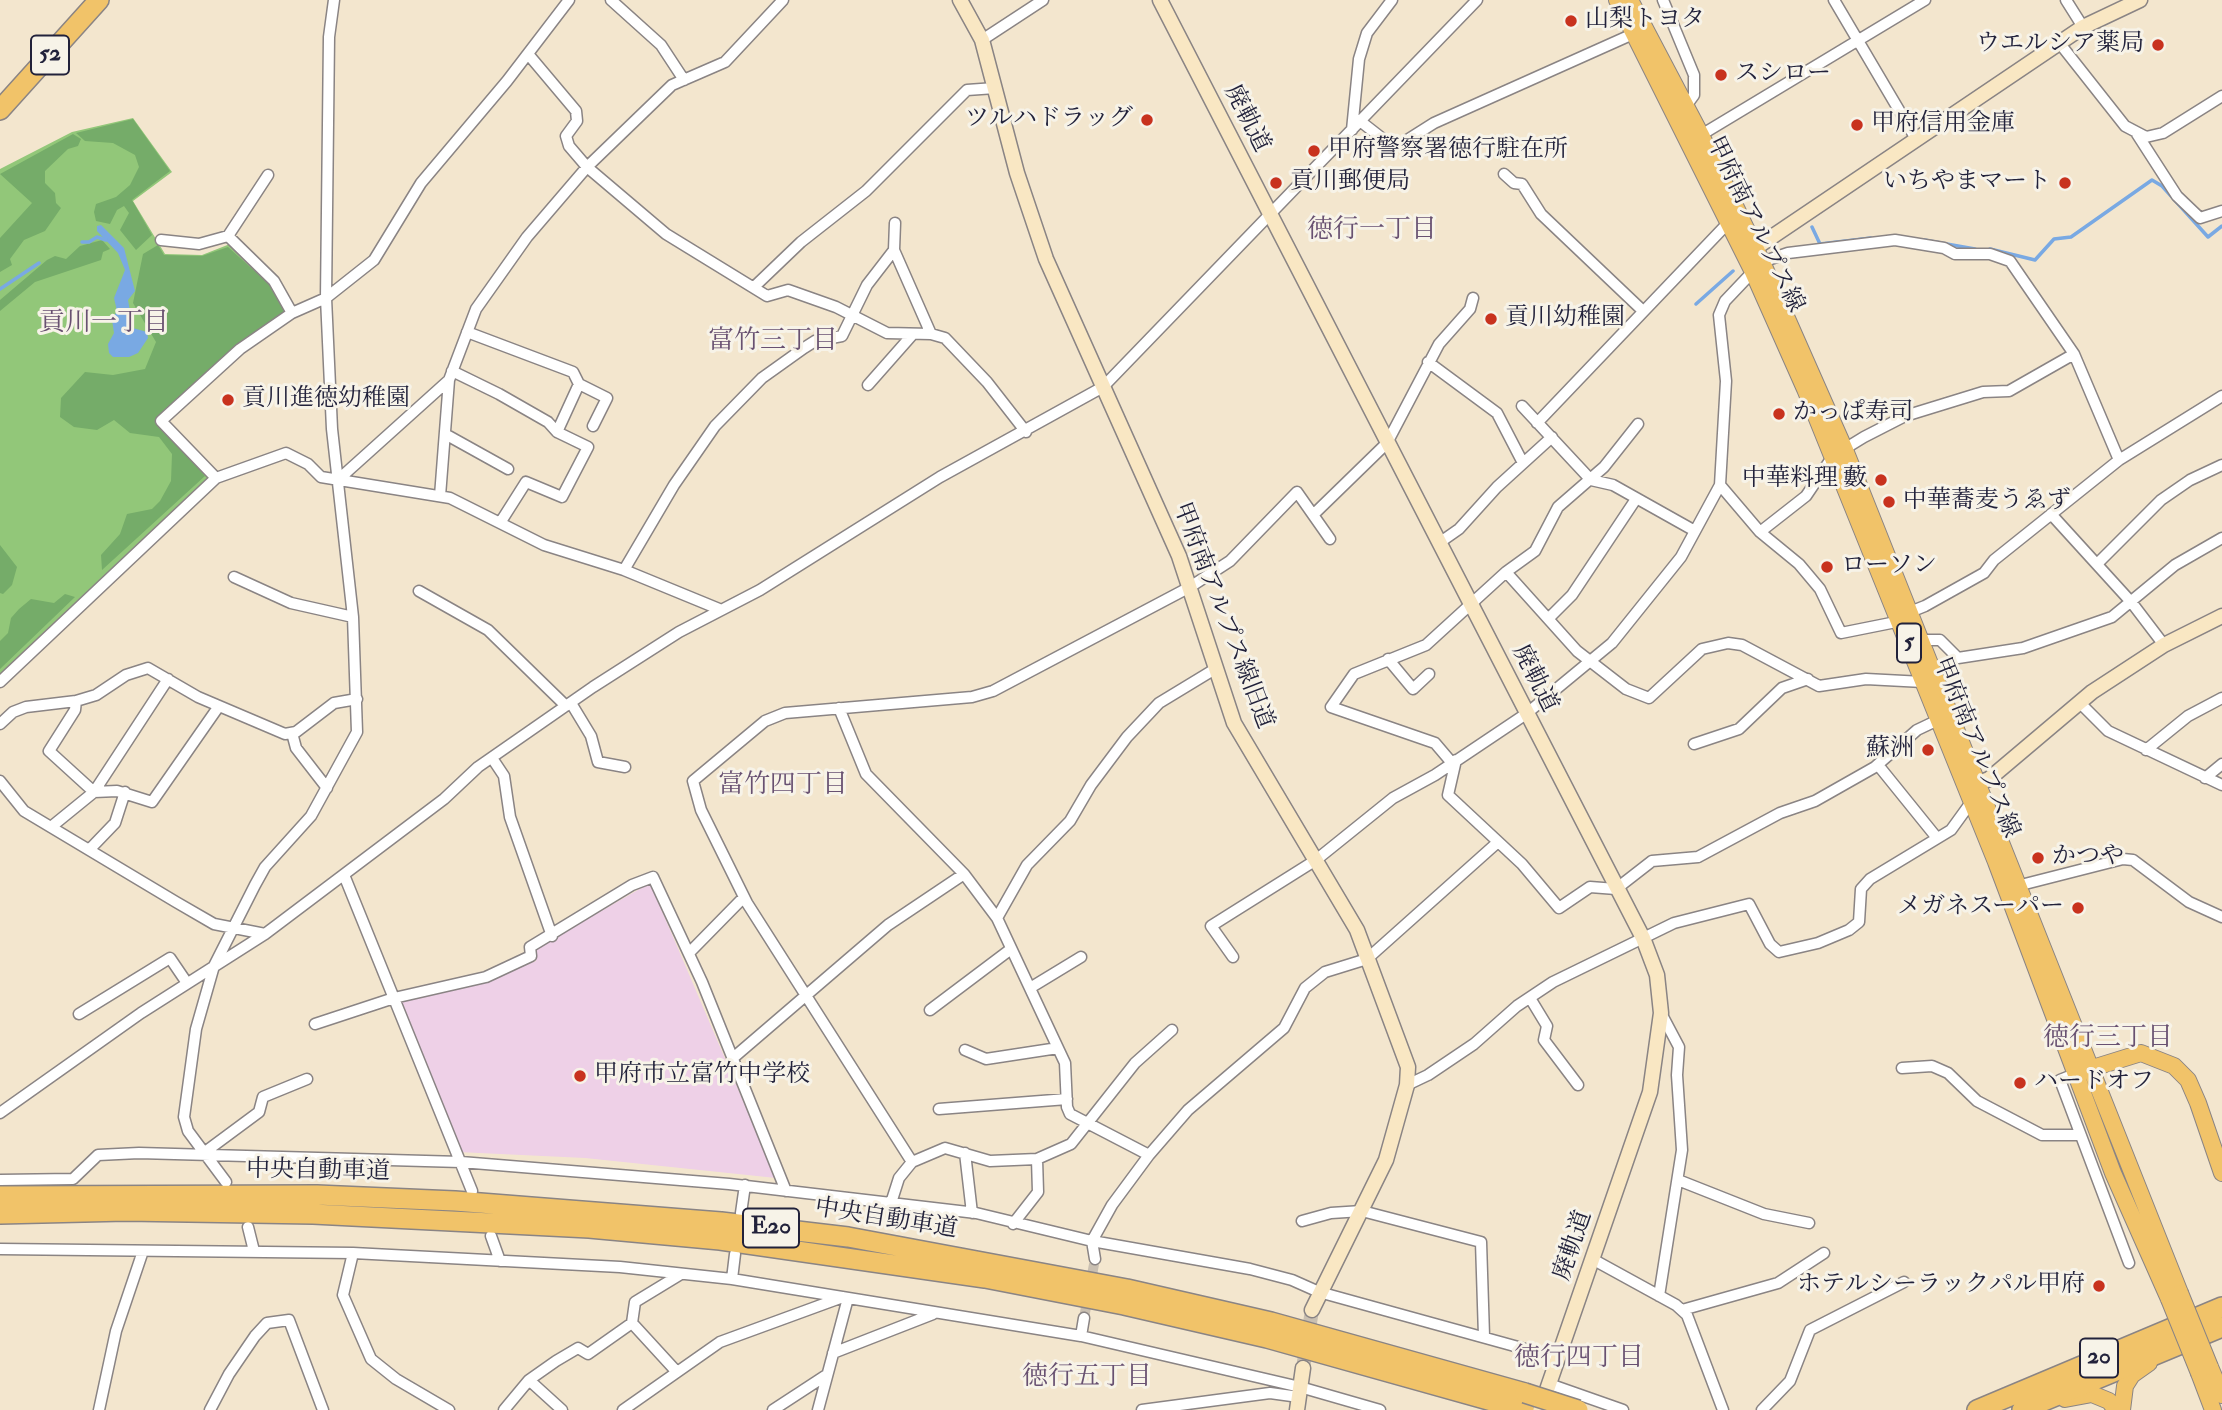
<!DOCTYPE html>
<html>
<head>
<meta charset="utf-8">
<style>
  body { margin:0 }
  canvas { display:block; background:#f3e6ce }
</style>
</head>
<body>
<canvas width="2222" height="1410"></canvas>
<script>
const ctx = document.querySelector('canvas').getContext('2d');
ctx.lineJoin = 'round';
function fillPath(path, color) { ctx.fillStyle = color; ctx.fill(path, 'evenodd'); }
const poly = rows => new Path2D(rows.map(r => 'M' + r).join(''));
function strokePath(path, color, width, dash) { ctx.strokeStyle = color; ctx.lineWidth = width; ctx.lineCap = dash ? 'butt' : 'round'; ctx.setLineDash(dash || []); ctx.stroke(path); }
function drawText(font, color, halo, rows, align = 'center') {
  ctx.font = font + ' "IM FELL Double Pica","Noto Serif JP",serif'; ctx.lineWidth = 6; ctx.setLineDash([]); ctx.textBaseline = 'middle'; ctx.strokeStyle = halo; ctx.fillStyle = color; for (const [text, x, y, turn = 0] of rows) {
    ctx.save(); ctx.translate(x, y); ctx.rotate((+turn || 0) * Math.PI / 180); ctx.textAlign = isNaN(turn) ? turn : align; if (halo) ctx.strokeText(text, 0, 0); ctx.fillText(text, 0, 0); ctx.restore();
  }
}
fillPath(poly([
  [650,883,776,1178,585,1158,458,1152,398,999,484,982,536,961,537,948]
]), '#eed0e7');
fillPath(poly([
  [133,118,172,172,133,201,165,254,202,255,230,244,271,284,287,314,157,420,210,479,0,674,0,169,72,132]
]), '#92c779');
fillPath(poly([
  [133,119,170,171,132,200,152,235,136,250,120,230,129,213,124,206,117,210,110,224,96,221,94,212,96,204,116,197,130,185,139,167,135,155,113,143,85,141,76,133],
  [73,134,81,139,78,146,68,149,45,171,45,183,55,193,56,203,61,208,45,231,24,240,10,259,12,265,0,272,0,238,32,203,0,174],
  [102,240,110,249,103,252,101,260,35,282,0,311,0,300,47,260,55,256,66,259,80,246],
  [158,245,164,255,202,256,228,247,269,284,285,313,237,347,156,420,205,476,102,570,101,555,120,534,127,514,152,509,160,501,171,481,172,454,159,437,130,433,114,420,97,430,74,427,60,417,61,398,85,372,113,375,145,369,156,342,133,303,143,254],
  [0,545,17,567,12,585,3,594,0,593],
  [65,594,75,597,0,669,0,641,8,633,11,618,19,609,31,599,54,603]
]), '#75ac69');
fillPath(poly([
  [101,225,124,248,135,291,128,300,133,328,147,332,148,338,138,353,129,357,113,357,109,353,108,344,114,333,112,320,117,311,114,298,125,270,118,253,97,231,97,226]
]), '#79a9e3');
strokePath(poly([
  [1812,227,1820,244,1871,238],
  [1924,240,1975,249],
  [82,242,89,242,97,237,106,240],
  [1990,249,2035,260,2054,239,2071,237,2152,180,2162,186,2208,237,2222,226],
  [0,289,39,263],
  [1696,304,1733,271]
]), '#79a9e3', 3.5);
strokePath(poly([
  [1084,1318,1095,1259]
]), '#c9bfb1', 10, [10, 5]);
strokePath(poly([
  [1303,1368,1312,1310]
]), '#c9bfb1', 14, [14, 7]);
const street = poly([
  [611,0,661,45,684,80],
  [1663,0,1694,75,1694,95,1686,106],
  [1834,0,1916,139],
  [2066,0,2083,27],
  [982,40,1043,0],
  [2061,45,2125,126,2146,137,2163,133,2222,96],
  [528,54,576,111,577,121,566,136,569,146,587,167,666,234,767,296,788,290,836,307,887,333,931,334,945,338,987,382,1026,432],
  [1360,121,1392,146,1404,142,1434,123,1633,34],
  [1352,130,1359,59,1367,33,1392,0],
  [2137,134,2177,196,2200,218,2222,211],
  [1701,135,1925,0],
  [1504,174,1514,183,1522,184,1541,214,1642,310],
  [895,223,894,250,931,334],
  [228,236,274,281,292,313],
  [161,240,199,244,228,236,268,175],
  [754,287,801,242,866,191,967,90,995,88],
  [467,332,573,372,579,384,607,398,593,426],
  [1428,362,1497,413,1523,463],
  [452,371,499,394,548,422,557,432,588,447,562,497,526,482,500,523],
  [868,385,913,334],
  [1522,406,1591,480,1613,485,1695,531],
  [1537,423,1728,223],
  [557,432,579,384],
  [445,434,508,469],
  [216,478,161,421,240,349,292,313,326,298,374,260,421,183,507,81,569,0],
  [339,479,449,380,476,309,527,237,587,167,672,85,725,62,783,0],
  [1720,485,1760,532,1799,564,1820,589,1841,633,1901,621],
  [440,496,449,380],
  [1314,514,1387,443,1439,344,1470,309,1473,298],
  [2051,514,2132,603,2164,645],
  [1760,532,1806,496,1833,456,1864,437,1905,416,1983,392,2009,391,2074,354],
  [1439,543,1459,529,1497,487,1552,437],
  [2097,564,2161,500,2190,480,2222,465],
  [624,570,674,485,715,426,762,378,804,348,815,341,842,336,867,285,894,250],
  [1506,572,1535,551,1558,507,1604,467,1638,424],
  [234,577,291,603,353,617],
  [419,591,488,630,566,706],
  [1910,612,1925,606,1984,573,1994,560,2119,460,2222,396],
  [1550,617,1572,595,1636,499],
  [1921,640,1940,640,1958,658,2023,648,2112,617,2175,565,2222,538],
  [1388,659,1413,689,1429,674],
  [0,682,216,478,286,453,308,464,321,477,450,498,544,545,624,570,719,609],
  [76,701,75,710,49,751,94,792,168,679],
  [2079,702,2108,731,2222,785],
  [571,703,591,736,598,762,625,767],
  [839,708,866,774,964,874,997,918,1065,1063,1067,1107,1070,1114,1149,1155],
  [0,724,13,712,26,707,76,701,96,695,126,675,148,668,198,697,285,734,296,732,334,703,357,699],
  [292,733,296,748,327,788],
  [1694,744,1739,729,1782,688,1808,679],
  [2146,750,2188,716,2222,698],
  [492,758,504,776,510,817,552,936],
  [1456,760,1448,795,1522,864,1559,908,1590,887,1616,889,1652,861,1698,857,1780,813,1815,801,1875,767,1917,730,1938,720],
  [1452,763,1435,743,1331,707,1354,674,1426,645,1506,572,1577,651,1626,689,1649,698,1702,649,1728,643,1742,645,1819,686,1866,679,1923,682],
  [1878,765,1937,838],
  [2205,778,2222,764],
  [0,781,24,811,176,902,214,924,265,934],
  [51,827,94,792,117,791,152,802,219,706],
  [90,849,115,823,125,792],
  [344,875,472,1191],
  [2017,886,2123,859,2133,860,2189,902,2222,917],
  [997,918,1027,865,1070,821,1091,785,1127,737,1159,703,1215,669],
  [689,953,744,897],
  [1233,957,1211,926,1316,860,1393,798,1435,775,1526,714,1612,643,1681,557,1720,485,1726,381,1719,315,1725,301,1762,262,1788,253,1895,240,1944,248,1955,254,1990,254,2010,261,2074,354,2119,460],
  [1030,988,1081,957],
  [1530,998,1547,1026,1544,1040,1578,1085],
  [930,1010,1011,949],
  [79,1014,170,958,187,983],
  [315,1024,394,998,486,977,531,956,530,947,632,885,653,877,702,982,786,1191],
  [965,1050,986,1059,1058,1048],
  [733,1058,888,925,964,874],
  [1902,1068,1932,1066,1948,1073,1977,1101,2042,1135,2080,1135],
  [2075,1074,2060,1080,2129,1263],
  [1407,1085,1428,1075,1474,1044,1517,1006,1553,982,1674,923,1749,904,1770,944,1779,952,1818,943,1849,930,1859,922,1861,889,1870,879,1951,830,1972,801],
  [939,1109,1067,1099],
  [0,1113,141,1013,265,934,444,799,478,767,593,687,679,632,760,590,940,477,1103,387,1477,0],
  [205,1152,259,1112,263,1097,307,1079],
  [965,1153,972,1213],
  [912,1162,747,903,701,810,693,781,765,721,785,713,972,697,993,691,1190,587,1230,561,1297,492,1330,539],
  [0,1180,73,1179,98,1155,139,1153,461,1162,729,1184,976,1213,1092,1241,1250,1269,1292,1280,1319,1292,1558,1358],
  [1678,1180,1764,1214,1809,1223],
  [226,1182,188,1131,184,1117,196,1029,214,966,255,885,265,867,311,816,357,732,353,617,332,429,326,298,329,37,334,0],
  [891,1203,899,1178,912,1162,945,1148,990,1161,1037,1159],
  [741,1213,745,1185],
  [1302,1221,1331,1213,1362,1211,1481,1242,1484,1336],
  [1013,1224,1038,1192,1037,1159,1071,1144,1135,1063,1172,1030],
  [248,1227,254,1251],
  [491,1236,500,1261],
  [0,1249,353,1253,620,1267,732,1279,1081,1336,1300,1387,1380,1410],
  [353,1253,343,1295,371,1359,396,1379,449,1410],
  [1095,1259,1092,1241,1112,1205,1149,1155,1188,1110,1284,1028,1305,988,1325,972,1367,959,1498,842],
  [1594,1260,1676,1305,1687,1315,1723,1410],
  [732,1279,735,1254],
  [1659,1296,1682,1150,1677,1075,1679,1047,1661,1013],
  [1682,1310,1778,1283,1824,1253],
  [632,1323,635,1302,681,1274],
  [1081,1336,1084,1318],
  [833,1353,933,1314],
  [529,1380,562,1410],
  [1549,1384,1623,1410],
  [99,1410,116,1331,143,1251],
  [210,1410,229,1374,255,1336,267,1323,289,1320,323,1410],
  [504,1410,529,1380,556,1361,578,1348,588,1354,632,1323,676,1371],
  [623,1410,720,1342,843,1297],
  [773,1410,825,1376],
  [818,1410,848,1298],
  [1142,1410,1270,1393,1299,1397],
  [1762,1410,1790,1381,1810,1330,1904,1282]
]);
const secondary = poly([
  [960,0,982,40,1017,173,1046,259,1179,556,1234,723,1357,930,1408,1067,1407,1085,1386,1160,1312,1310],
  [1160,0,1643,938,1657,975,1661,1013,1650,1092,1540,1410],
  [1748,253,2083,27,2140,0],
  [1969,787,1989,779,2092,692,2164,645,2222,616],
  [1297,1410,1303,1368]
]);
const primary = poly([
  [1617,0,1753,272,1805,389,1996,862,2113,1173,2169,1299],
  [1630,0,1701,135,1762,262,1845,450,2180,1293],
  [2083,1071,2141,1053,2174,1066,2188,1080,2198,1103,2222,1173],
  [2210,1367,2222,1395],
  [2199,1373,2213,1410],
  [2065,1399,2092,1394,2109,1401,2116,1410],
  [2122,1410,2125,1386,2132,1375,2149,1363]
]);
const highway = poly([
  [0,110,99,0],
  [0,1196,317,1195,455,1201,721,1222,848,1237,1127,1289,1271,1322,1525,1393],
  [0,1214,126,1211,313,1214,589,1228,720,1240,985,1278,1124,1305,1267,1338,1524,1410],
  [1977,1410,2222,1307],
  [2022,1410,2222,1327]
]);
strokePath(street, '#8a8484', 13);
strokePath(secondary, '#8a8484', 17);
strokePath(primary, '#8a8484', 18);
strokePath(highway, '#8a8484', 22);
strokePath(street, '#fff', 10);
strokePath(secondary, '#f9e7c3', 14);
strokePath(primary, '#f1c369', 16);
strokePath(highway, '#f1c369', 19);
const primaryBridge = poly([
  [2180,1293,2210,1367],
  [2169,1299,2199,1373]
]);
const highwayBridge = poly([
  [1525,1393,1578,1410]
]);
strokePath(primaryBridge, '#8a8484', 18, []);
strokePath(highwayBridge, '#8a8484', 22, []);
strokePath(primaryBridge, '#f1c369', 16);
strokePath(highwayBridge, '#f1c369', 19);
for (const [x, y, r, color] of [
  [1571,21,7,"#c8321e"],
  [2158,45,7,"#c8321e"],
  [1721,75,7,"#c8321e"],
  [1147,120,7,"#c8321e"],
  [1857,125,7,"#c8321e"],
  [1314,151,7,"#c8321e"],
  [1276,183,7,"#c8321e"],
  [2065,183,7,"#c8321e"],
  [1491,319,7,"#c8321e"],
  [228,400,7,"#c8321e"],
  [1779,414,7,"#c8321e"],
  [1881,480,7,"#c8321e"],
  [1889,502,7,"#c8321e"],
  [1827,567,7,"#c8321e"],
  [1928,750,7,"#c8321e"],
  [2038,858,7,"#c8321e"],
  [2078,908,7,"#c8321e"],
  [580,1076,7,"#c8321e"],
  [2020,1083,7,"#c8321e"],
  [2099,1286,7,"#c8321e"]
]) { const dot = new Path2D(); dot.arc(x, y, r, 0, 2 * Math.PI); ctx.fillStyle = color; ctx.fill(dot); strokePath(dot, '#f7f3e8', 2.5); }
for (const [x, y, w] of [
  [50,55,38],
  [1909,643,24],
  [771,1228,56],
  [2099,1358,38]
]) { const box = new Path2D(); box.roundRect(x - w / 2, y - 19.5, w, 39, 5); ctx.fillStyle = '#f7f3e8'; ctx.fill(box); strokePath(box, '#22223b', 2); }
drawText('bold 23px', '#22223b', null, [
  ["52",50,55],
  ["5",1909,643],
  ["E20",771,1228],
  ["20",2099,1358]
]);
drawText('24px', '#22223b', '#f7f3e8', [
  ["山梨トヨタ",1585,21],
  ["ウエルシア薬局",2144,45,"right"],
  ["スシロー",1735,75],
  ["ツルハドラッグ",1133,120,"right"],
  ["甲府信用金庫",1871,125],
  ["甲府警察署徳行駐在所",1328,151],
  ["貢川郵便局",1290,183],
  ["いちやまマート",2051,183,"right"],
  ["貢川幼稚園",1505,319],
  ["貢川進徳幼稚園",242,400],
  ["かっぱ寿司",1793,414],
  ["中華料理 藪",1867,480,"right"],
  ["中華蕎麦うゑず",1903,502],
  ["ローソン",1841,567],
  ["蘇洲",1914,750,"right"],
  ["かつや",2052,858],
  ["メガネスーパー",2064,908,"right"],
  ["甲府市立富竹中学校",594,1076],
  ["ハードオフ",2034,1083],
  ["ホテルシーラックパル甲府",2085,1286,"right"]
], 'left');
drawText('24px', '#22223b', '#f7f3e8', [
  ["廃軌道",1246,119,63],
  ["甲府南アルプス線",1754,225,64],
  ["甲府南アルプス線旧道",1222,616,69],
  ["廃軌道",1534,679,63],
  ["甲府南アルプス線",1975,748,68],
  ["中央自動車道",318,1172,1],
  ["中央自動車道",886,1220,9],
  ["廃軌道",1574,1246,-71]
]);
drawText('26px', '#685171', '#f7f3e8', [
  ["徳行一丁目",1372,231],
  ["貢川一丁目",104,324],
  ["富竹三丁目",773,342],
  ["富竹四丁目",783,786],
  ["徳行三丁目",2108,1039],
  ["徳行四丁目",1579,1359],
  ["徳行五丁目",1087,1378]
]);
</script>
</body>
</html>
